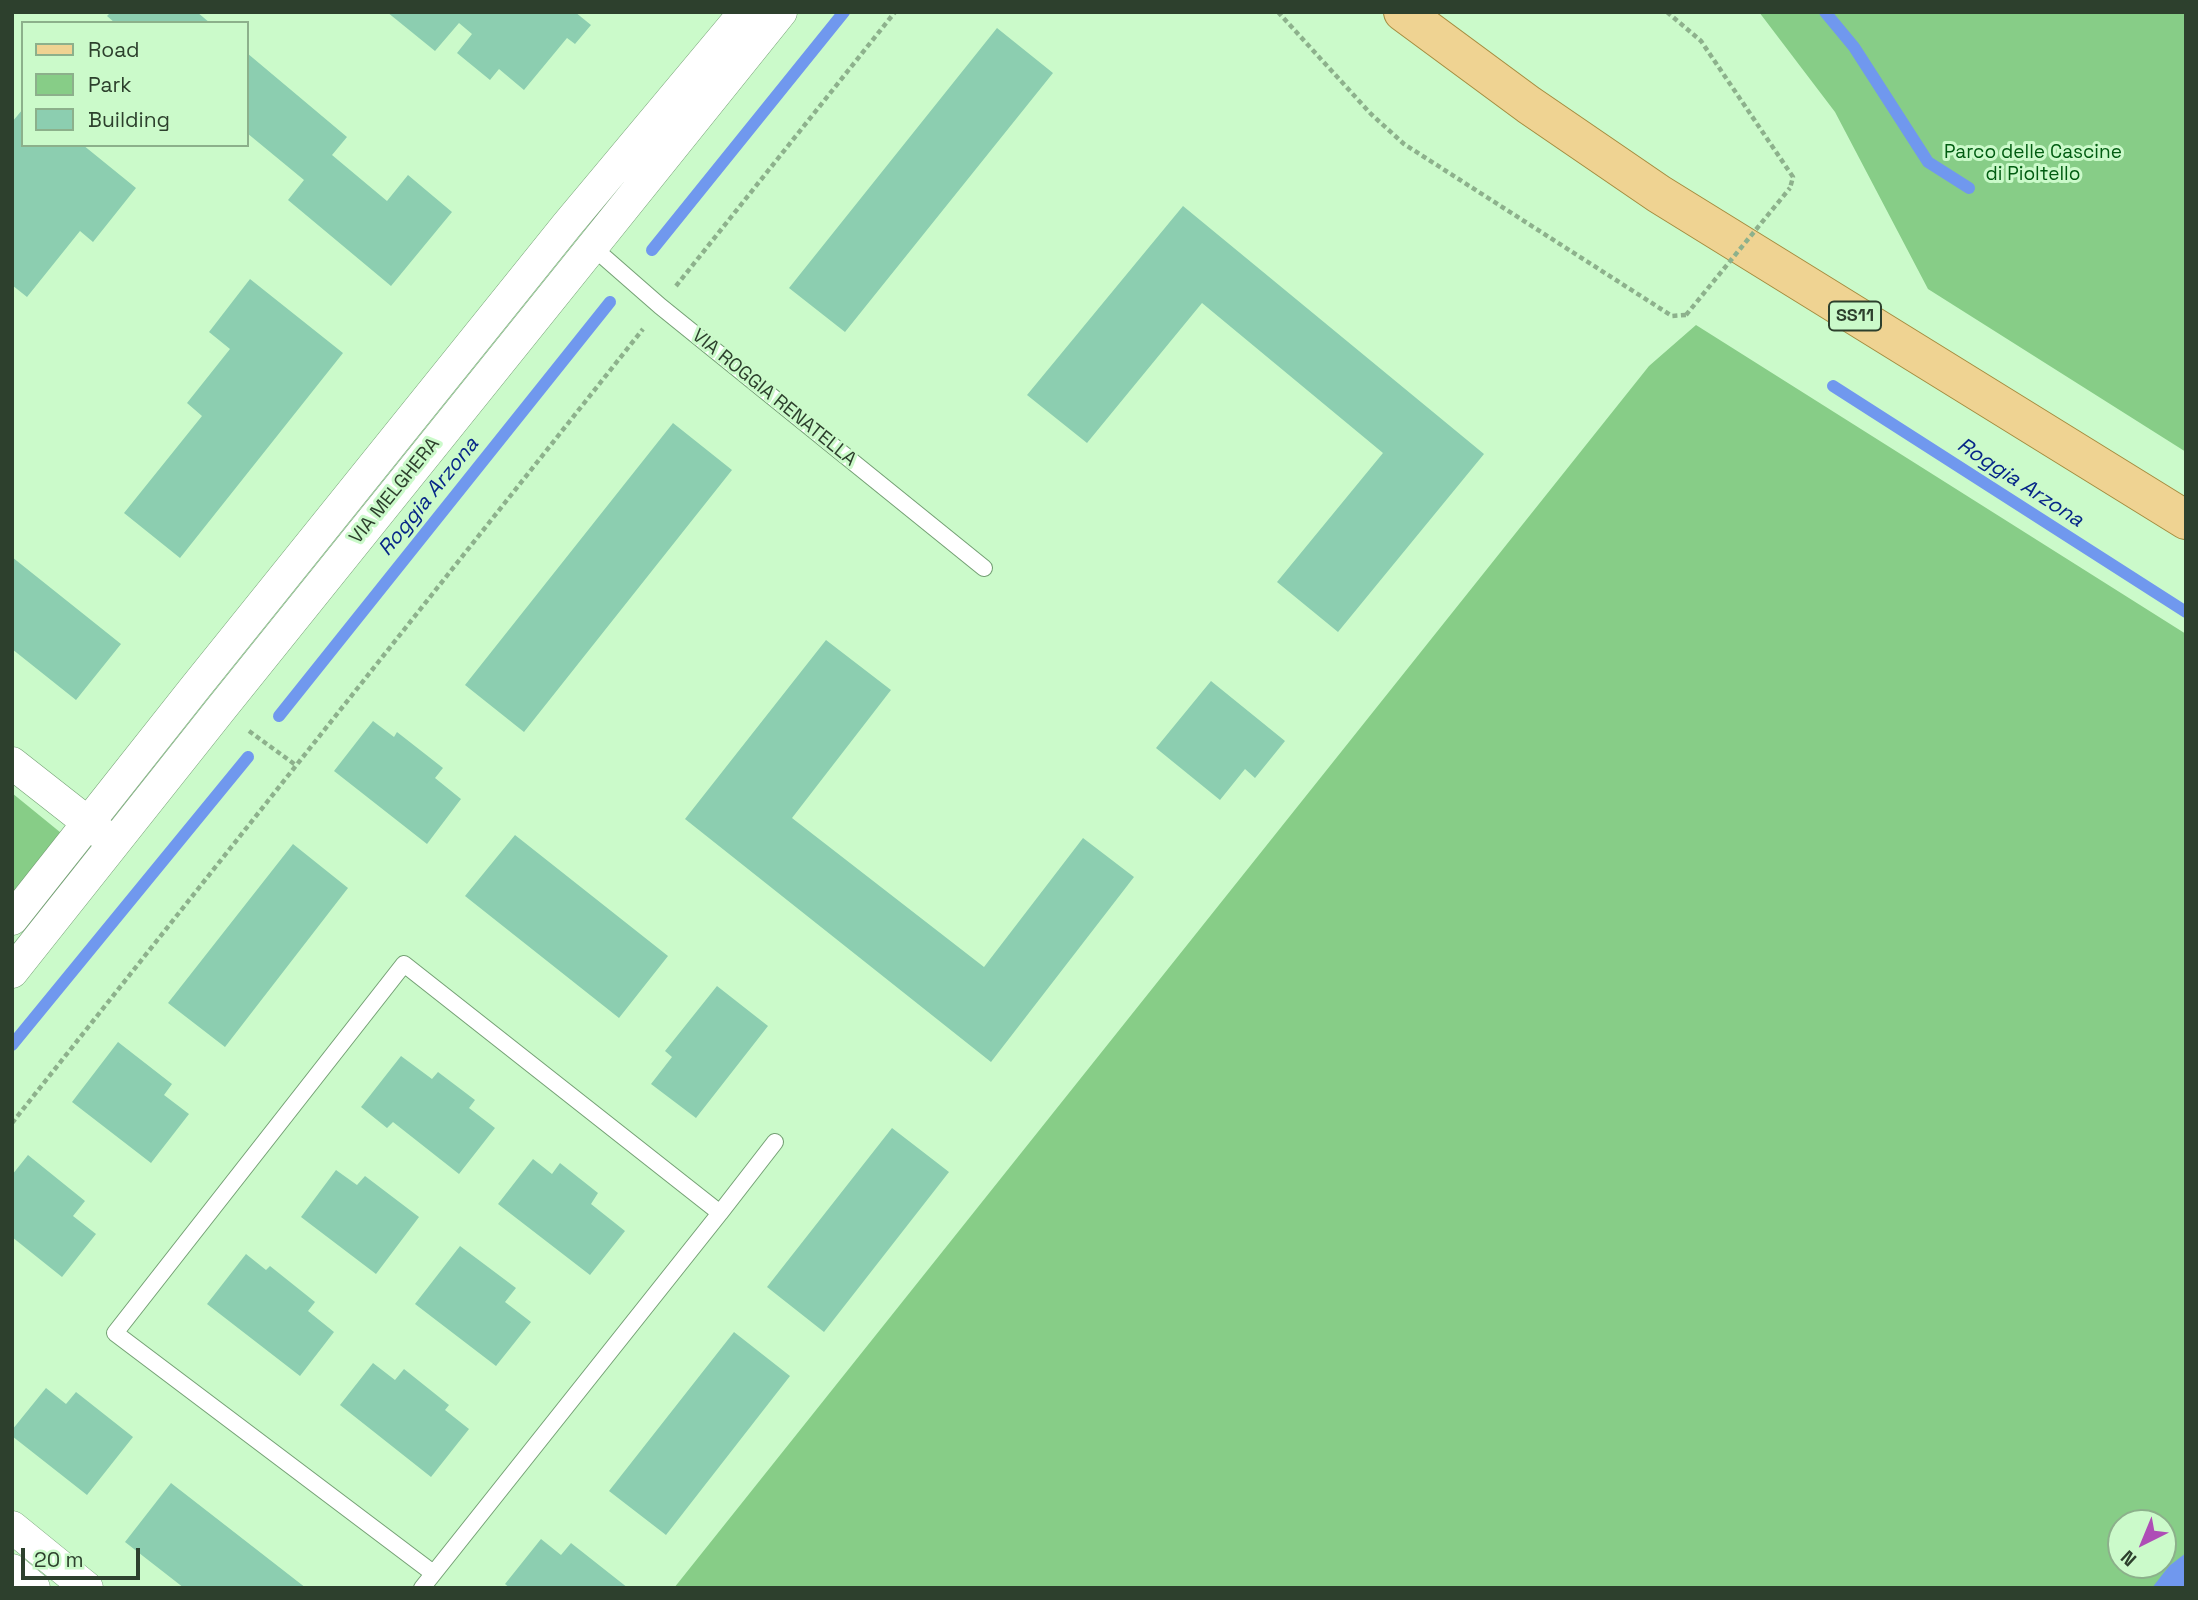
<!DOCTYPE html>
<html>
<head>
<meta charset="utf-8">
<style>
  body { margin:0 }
  #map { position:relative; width:2198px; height:1600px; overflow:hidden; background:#cbfaca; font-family:"Space Grotesk",sans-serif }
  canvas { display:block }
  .frame { position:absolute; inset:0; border:14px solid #2d402d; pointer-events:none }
  .legend { position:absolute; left:21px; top:21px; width:228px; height:126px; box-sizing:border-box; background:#cbfaca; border:2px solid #8cb08b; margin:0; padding:9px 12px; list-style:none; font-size:21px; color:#2d402d }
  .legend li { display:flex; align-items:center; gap:14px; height:35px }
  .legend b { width:35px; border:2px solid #8cb08b }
  .north { position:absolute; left:2107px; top:1509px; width:70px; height:70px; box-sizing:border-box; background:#cbfaca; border:2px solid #8cb08b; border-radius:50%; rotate:223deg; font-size:19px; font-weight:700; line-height:28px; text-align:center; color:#2d402d }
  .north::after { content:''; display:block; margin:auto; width:24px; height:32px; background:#ae4eb6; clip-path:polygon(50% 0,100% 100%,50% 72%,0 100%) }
  .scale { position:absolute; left:21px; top:1548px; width:119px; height:32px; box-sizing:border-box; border:4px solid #2d402d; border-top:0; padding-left:9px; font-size:21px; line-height:24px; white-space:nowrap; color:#2d402d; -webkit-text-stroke:5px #cbfaca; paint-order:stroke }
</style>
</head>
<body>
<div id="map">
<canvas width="2198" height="1600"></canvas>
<div class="frame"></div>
<ul class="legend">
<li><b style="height:9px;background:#efd392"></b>Road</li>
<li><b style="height:19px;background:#87cd87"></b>Park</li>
<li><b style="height:19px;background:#8cceb0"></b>Building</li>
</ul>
<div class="north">N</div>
<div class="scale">20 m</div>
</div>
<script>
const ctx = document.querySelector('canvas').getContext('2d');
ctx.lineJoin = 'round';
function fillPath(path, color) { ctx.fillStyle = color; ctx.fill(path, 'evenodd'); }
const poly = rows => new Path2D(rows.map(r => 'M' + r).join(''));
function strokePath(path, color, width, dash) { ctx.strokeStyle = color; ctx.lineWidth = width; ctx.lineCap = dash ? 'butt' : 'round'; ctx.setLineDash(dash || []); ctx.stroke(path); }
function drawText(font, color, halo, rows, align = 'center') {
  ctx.font = font + ' "Space Grotesk",sans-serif'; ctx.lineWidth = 6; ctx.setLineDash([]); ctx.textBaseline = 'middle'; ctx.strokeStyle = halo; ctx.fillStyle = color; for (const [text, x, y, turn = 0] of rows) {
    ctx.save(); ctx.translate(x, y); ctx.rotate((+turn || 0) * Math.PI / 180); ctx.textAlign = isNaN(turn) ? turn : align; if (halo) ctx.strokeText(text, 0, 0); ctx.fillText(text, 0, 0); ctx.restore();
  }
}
fillPath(poly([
  [1759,12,2186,12,2186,452,1928,289,1835,112],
  [1696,325,2186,634,2186,1588,674,1588,1649,366],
  [2121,1523,2163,1523,2163,1565,2121,1565],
  [12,793,66,837,12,905]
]), '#87cd87');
fillPath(poly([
  [2186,1553,2186,1588,2152,1588,2169,1566]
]), '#7098ee');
strokePath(poly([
  [1825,12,1854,47,1928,162,1969,188],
  [652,250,844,12],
  [1833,386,2186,612],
  [279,716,610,302],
  [12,1045,248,757]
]), '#7098ee', 12);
fillPath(poly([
  [111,12,197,12,210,23,115,23,107,16],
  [387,12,575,12,591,25,575,44,567,38,524,90,499,69,490,80,457,53,472,34,459,23,435,51],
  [997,28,1053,73,845,332,789,288],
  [247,53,347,137,332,155,387,201,408,175,452,212,391,286,288,200,304,180,247,133],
  [23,109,23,145,83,145,136,188,93,242,80,231,27,297,12,285,12,122],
  [1183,206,1484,454,1338,632,1277,582,1383,453,1202,303,1087,443,1027,395],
  [250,279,343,353,180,558,124,513,202,416,187,403,230,349,209,332],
  [673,423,732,470,524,732,465,685],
  [12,557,121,644,76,700,12,649],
  [826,640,891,690,792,818,984,967,1083,838,1134,877,991,1062,685,819],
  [1211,681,1285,741,1255,778,1245,769,1220,800,1156,748],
  [373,721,394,737,397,732,443,768,435,778,461,799,427,844,334,771],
  [515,835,668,956,619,1018,465,896],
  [293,844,348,888,225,1047,168,1003],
  [717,986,768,1026,696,1118,651,1084,672,1057,665,1051],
  [118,1042,172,1084,164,1095,189,1114,151,1163,72,1102],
  [401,1056,432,1079,438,1072,475,1100,469,1108,495,1128,459,1174,393,1122,387,1128,361,1107],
  [892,1128,949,1172,824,1332,767,1287],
  [28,1155,85,1201,73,1216,96,1234,62,1277,12,1237,12,1175],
  [533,1159,552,1174,560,1163,598,1193,591,1204,625,1231,590,1275,498,1204],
  [336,1170,357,1185,365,1176,419,1217,376,1274,301,1217],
  [460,1246,516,1288,505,1302,531,1322,496,1366,415,1304],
  [246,1254,266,1270,270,1266,315,1302,308,1311,334,1332,300,1376,207,1304],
  [734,1332,790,1376,666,1535,609,1491],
  [373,1363,395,1380,404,1369,449,1405,445,1410,469,1429,431,1477,340,1405],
  [46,1388,66,1404,76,1392,133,1437,87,1495,12,1436,12,1430],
  [171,1483,306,1588,184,1588,125,1542],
  [541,1539,561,1555,571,1543,628,1588,510,1588,505,1584]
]), '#8cceb0');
const service = poly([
  [588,243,660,306,984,568],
  [720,1213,775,1142],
  [422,1588,720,1213,404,964,115,1333,433,1573]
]);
const minor = poly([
  [12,763,105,836],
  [12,919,194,689,567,225,745,12],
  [12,972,220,710,781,12],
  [12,1527,87,1588],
  [12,1570,34,1588]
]);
const primary = poly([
  [1403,12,1529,105,1659,194,2186,520]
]);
strokePath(service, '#74a074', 18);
strokePath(minor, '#74a074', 33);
strokePath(primary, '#a58c3f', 40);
strokePath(poly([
  [1278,12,1371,114,1404,144,1672,316,1686,315],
  [1667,12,1701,41,1793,177,1790,188],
  [676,286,895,12],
  [249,731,297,766],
  [12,1123,643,329]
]), '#8db18c', 4.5, [5, 3.5]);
strokePath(service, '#fff', 16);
strokePath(minor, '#fff', 32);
strokePath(primary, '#efd392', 38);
strokePath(poly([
  [1686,315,1790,188]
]), '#8db18c', 4.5, [5, 3.5]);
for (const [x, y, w] of [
  [1855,316,52]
]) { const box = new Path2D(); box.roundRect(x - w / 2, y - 14.5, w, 29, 5); ctx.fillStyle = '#cbfaca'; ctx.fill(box); strokePath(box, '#2d402d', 2); }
drawText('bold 18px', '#2d402d', null, [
  ["SS11",1855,316]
]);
drawText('19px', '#015c11', '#cbfaca', [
  ["Parco delle Cascine",2033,153],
  ["di Pioltello",2033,175]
]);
drawText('19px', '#2d402d', '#cbfaca', [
  ["VIA ROGGIA RENATELLA",774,398,39],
  ["VIA MELGHERA",395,491,-51]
]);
drawText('italic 21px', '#062688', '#cbfaca', [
  ["Roggia Arzona",2020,483,33],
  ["Roggia Arzona",429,497,-51]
]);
</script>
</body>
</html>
